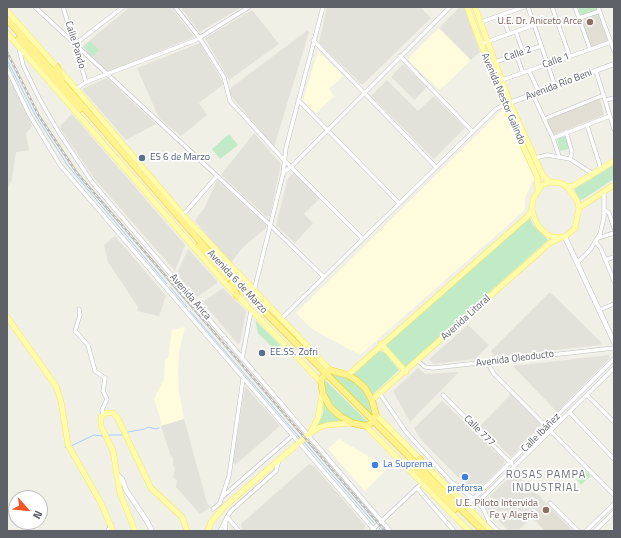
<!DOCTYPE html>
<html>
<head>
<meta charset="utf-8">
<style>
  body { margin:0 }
  #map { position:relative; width:621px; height:538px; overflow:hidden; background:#f1f0e6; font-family:"Titillium Web",sans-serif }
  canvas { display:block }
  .frame { position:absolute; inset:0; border:8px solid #5d6067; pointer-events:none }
  .north { position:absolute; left:8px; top:490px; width:40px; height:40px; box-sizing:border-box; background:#fff; border:1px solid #bebfc2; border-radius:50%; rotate:117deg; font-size:11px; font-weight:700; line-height:16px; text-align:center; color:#5d6067 }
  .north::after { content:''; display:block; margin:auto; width:14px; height:18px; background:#f75325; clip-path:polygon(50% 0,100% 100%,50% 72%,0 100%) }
</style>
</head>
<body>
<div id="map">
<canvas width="621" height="538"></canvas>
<div class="frame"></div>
<div class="north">N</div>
</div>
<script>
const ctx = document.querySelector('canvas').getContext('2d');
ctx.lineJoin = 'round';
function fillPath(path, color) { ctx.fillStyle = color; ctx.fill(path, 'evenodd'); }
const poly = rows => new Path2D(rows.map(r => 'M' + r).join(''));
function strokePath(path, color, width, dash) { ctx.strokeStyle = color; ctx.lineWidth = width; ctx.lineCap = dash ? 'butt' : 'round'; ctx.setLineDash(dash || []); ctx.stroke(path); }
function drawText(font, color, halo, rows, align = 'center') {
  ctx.font = font + ' "Titillium Web",sans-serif'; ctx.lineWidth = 3.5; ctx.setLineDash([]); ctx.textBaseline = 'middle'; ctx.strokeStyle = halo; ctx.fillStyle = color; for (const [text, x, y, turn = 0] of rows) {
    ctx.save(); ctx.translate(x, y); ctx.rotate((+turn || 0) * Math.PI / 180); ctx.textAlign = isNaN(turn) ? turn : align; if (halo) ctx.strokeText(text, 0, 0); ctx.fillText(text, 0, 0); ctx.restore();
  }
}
fillPath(poly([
  [439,28,471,60,440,90,409,61,410,57],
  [318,51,343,76,329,89,334,96,316,113,303,100],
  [503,109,534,179,525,198,525,210,360,355,312,329,296,313],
  [185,327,179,352,178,372,179,392,184,419,161,426,160,417,154,399,164,379,165,358,168,358,172,330],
  [339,439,388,468,365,491,328,449]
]), '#fffcdd');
fillPath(poly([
  [130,7,171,7,194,37,108,72,83,48,83,46],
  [182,7,242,7,199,32,181,8],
  [327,7,420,7,431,18,363,84,361,84,319,43],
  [460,7,464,7,480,52,471,60,439,28],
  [252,10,279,44,229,80,205,38],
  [308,30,309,32,274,147,231,96,228,90],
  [200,43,224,84,199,103,207,115,181,136,159,118,137,68],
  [403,64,427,87,414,100,391,77],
  [7,73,32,126,26,134,29,150,16,152,12,179,7,189],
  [107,78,142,111,156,124,126,140,82,89],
  [387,80,418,111,434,96,465,128,434,159,371,96],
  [72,114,185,245,175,271,94,178,59,127],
  [254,133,281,164,270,216,267,217,221,175],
  [295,171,320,198,304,214,313,223,295,243,276,225,288,178],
  [217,180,266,225,266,228,242,248,231,263,195,221,205,207],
  [115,236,166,296,159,316,137,311,138,307,108,262,104,245],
  [188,249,217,281,217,283,197,297,179,277,180,276,178,271],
  [223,288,246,311,240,343,238,344,204,304,204,301],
  [549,293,552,294,602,343,600,345,494,357,491,351],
  [468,325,489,345,475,359,433,364,429,359],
  [609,355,610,358,557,412,513,366],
  [418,368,425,374,459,372,410,422,393,391],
  [245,386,280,426,235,465,233,463],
  [511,394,542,425,511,457,480,426],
  [442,401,504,460,504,464,476,492,473,492,432,451,419,437,414,428],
  [184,419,207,503,211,507,200,514,176,487,177,480,173,477,175,469,173,464,173,458,170,454,161,426],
  [309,464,314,466,365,525,365,528,361,531,242,531,241,524],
  [515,472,546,503,518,531,509,531,484,506,483,503]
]), '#e2e1da');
fillPath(poly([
  [598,13,608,41,591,47,581,19],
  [600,99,604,115,553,135,545,119],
  [546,503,573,531,545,531,532,517]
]), '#e1dfd4');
fillPath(poly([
  [578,7,597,7,598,10,581,16],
  [90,41,99,50,93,56,84,47],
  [229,134,238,145,220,159,212,149],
  [565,136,569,149,560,151,557,139],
  [614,165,614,179,580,201,574,189],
  [530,218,533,225,548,240,405,367,386,345],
  [255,320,285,350,278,353,258,333],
  [381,351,385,353,399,370,372,395,361,381,353,375,378,352],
  [330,373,351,379,364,390,373,407,373,417],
  [324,379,368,422,364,424,350,420,334,408,325,391],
  [324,400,344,422,326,423,317,427,323,414],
  [585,470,591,476,581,485,576,479]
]), '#c1eac6');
strokePath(poly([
  [7,60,35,115,68,166,167,284],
  [170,287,187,307],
  [190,311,300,438],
  [128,432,145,429,148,427,156,429,159,428],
  [109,435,122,435],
  [304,442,374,523],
  [71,446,94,435,103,436],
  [65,447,66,447],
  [379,528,381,531]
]), '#a8cdff', 1);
const street = poly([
  [35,7,270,225,324,277],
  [63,7,86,82],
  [175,7,199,37,224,77,230,101,284,160,363,239],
  [528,7,555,86],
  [552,7,570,57],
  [575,7,590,49],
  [598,7,614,51],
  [502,15,509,34],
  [579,18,600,11],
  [481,22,524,7],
  [516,32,523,52],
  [313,40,436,167],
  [75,44,123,7],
  [481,44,534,25],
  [19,48,23,65,39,98,58,131,92,182,390,531],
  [516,54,523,73],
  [400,56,473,132],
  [495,62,541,46],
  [7,68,29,114,60,165,375,531],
  [529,71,539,92],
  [596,71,614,129],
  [502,80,611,42],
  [76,89,86,82,196,40,249,7],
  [533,95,553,138,559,156],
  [298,100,399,203],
  [606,100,614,98],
  [544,119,604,95],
  [587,125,601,169],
  [566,132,572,152,570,159],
  [553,138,610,116],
  [535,158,547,155,570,159,593,174],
  [283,173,292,166,450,7],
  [605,210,609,213,614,228],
  [183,215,217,176],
  [598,238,614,233],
  [596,242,601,249,614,281],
  [605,260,614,257],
  [577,263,590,250,600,234,604,217,604,192],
  [254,291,283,174,286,148,323,7],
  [79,309,80,315,75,331,88,345,95,371,105,378,103,391,107,399,102,410,103,414],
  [599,310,614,304],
  [281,319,496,109,504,105],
  [242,359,251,311],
  [418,361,425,367,433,368,614,348],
  [487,362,494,374,614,495],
  [380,394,406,432,451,482,478,502,484,510,489,522,498,531],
  [443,395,512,464],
  [587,395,614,422],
  [569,412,614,459],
  [417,488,454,531],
  [222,497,229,476,243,379],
  [550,503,578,531],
  [466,506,614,359],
  [213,509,220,503,222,497,292,436],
  [470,510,614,368],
  [227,517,239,531],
  [108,531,111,524],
  [220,531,227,517,231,511,276,471,279,460],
  [225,531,226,520],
  [371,531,422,483],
  [586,531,614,504],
  [595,531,614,512]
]);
const secondary = poly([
  [504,105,614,64],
  [565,237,614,342],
  [117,475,122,479,126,490,147,521,152,531]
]);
const primary = poly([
  [467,7,504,105,537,176,538,190],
  [475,7,510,103,543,176,550,182],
  [7,11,76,89,183,215,330,370],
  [7,33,225,283,321,382],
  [550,182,561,183,567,187,577,200,579,208,575,228,565,237,553,237,548,235,539,227,534,217,532,210,533,199,542,185,550,182],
  [567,187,573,186,614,161],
  [579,208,614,185],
  [7,317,56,386,61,401,68,445,101,503,113,531],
  [381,344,406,372],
  [348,375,528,216,532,210],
  [372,400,550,243,560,238],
  [376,415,491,531],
  [366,426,469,531],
  [311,431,318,418,322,394],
  [135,531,120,493,113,451,101,426,101,417,106,413,113,413,117,417,151,488,182,517,187,531],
  [208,531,211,522,223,508,308,435,318,428,327,425,352,423]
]);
const highway = poly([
  [7,19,236,283,483,531],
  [19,39,80,109],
  [57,67,62,78],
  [199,246,227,278],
  [232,283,237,296],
  [330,370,348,375,356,380,365,388,372,400,376,415,371,423,366,426,352,423,340,416,330,407,323,394,321,382,322,378,330,370],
  [420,459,424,469],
  [409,463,455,509]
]);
strokePath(street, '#babdc2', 4.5);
strokePath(secondary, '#bec0c8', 5.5);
strokePath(primary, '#fde553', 6);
strokePath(highway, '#f7cc00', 7);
strokePath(street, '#fff', 3.5);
strokePath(secondary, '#fff', 4.5);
strokePath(primary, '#fffdad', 5);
strokePath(highway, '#fff28f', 6);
const rail = poly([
  [7,52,39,116,77,173,385,531]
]);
strokePath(rail, '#b9b9ba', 2.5);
strokePath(rail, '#fff', 1, [3]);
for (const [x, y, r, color] of [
  [590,22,4,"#8d6e63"],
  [142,158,4,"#5c6f8a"],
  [262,353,4,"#5c6f8a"],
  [375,465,4,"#3f7fe0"],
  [465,477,4,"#3f7fe0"],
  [546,510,4,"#8d6e63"]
]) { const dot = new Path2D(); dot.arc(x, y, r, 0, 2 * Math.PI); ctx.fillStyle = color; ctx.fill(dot); strokePath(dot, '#fff', 1.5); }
drawText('10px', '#785e54', '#fff', [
  ["U.E. Dr. Aniceto Arce",582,22],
  ["U.E. Piloto Intervida",538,504],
  ["Fe y Alegría",538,516]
], 'right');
drawText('10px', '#5d6067', '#fff', [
  ["Calle Pando",75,45,73],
  ["Calle 2",518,54,-19],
  ["Calle 1",556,61,-20],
  ["Avenida Río Beni",559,85,-21],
  ["Avenida Nestor Galindo",503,99,67],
  ["Avenida 6 de Marzo",237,282,47],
  ["Avenida Arica",190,297,49],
  ["Avenida Litoral",466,318,-42],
  ["Avenida Oleoducto",515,359,-7],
  ["Calle 777",479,431,45],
  ["Calle Ibáñez",541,433,-45]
]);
drawText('10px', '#4e5e75', '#fff', [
  ["ES 6 de Marzo",150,158],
  ["EE.SS. Zofri",270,353]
], 'left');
drawText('10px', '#366cbe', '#fff', [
  ["La Suprema",383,465],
  ["preforsa",465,489,"center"]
], 'left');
ctx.letterSpacing = '1px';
drawText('11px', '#6e727a', '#fff', [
  ["ROSAS PAMPA",546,475],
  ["INDUSTRIAL",546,488]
]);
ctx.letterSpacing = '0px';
</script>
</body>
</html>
